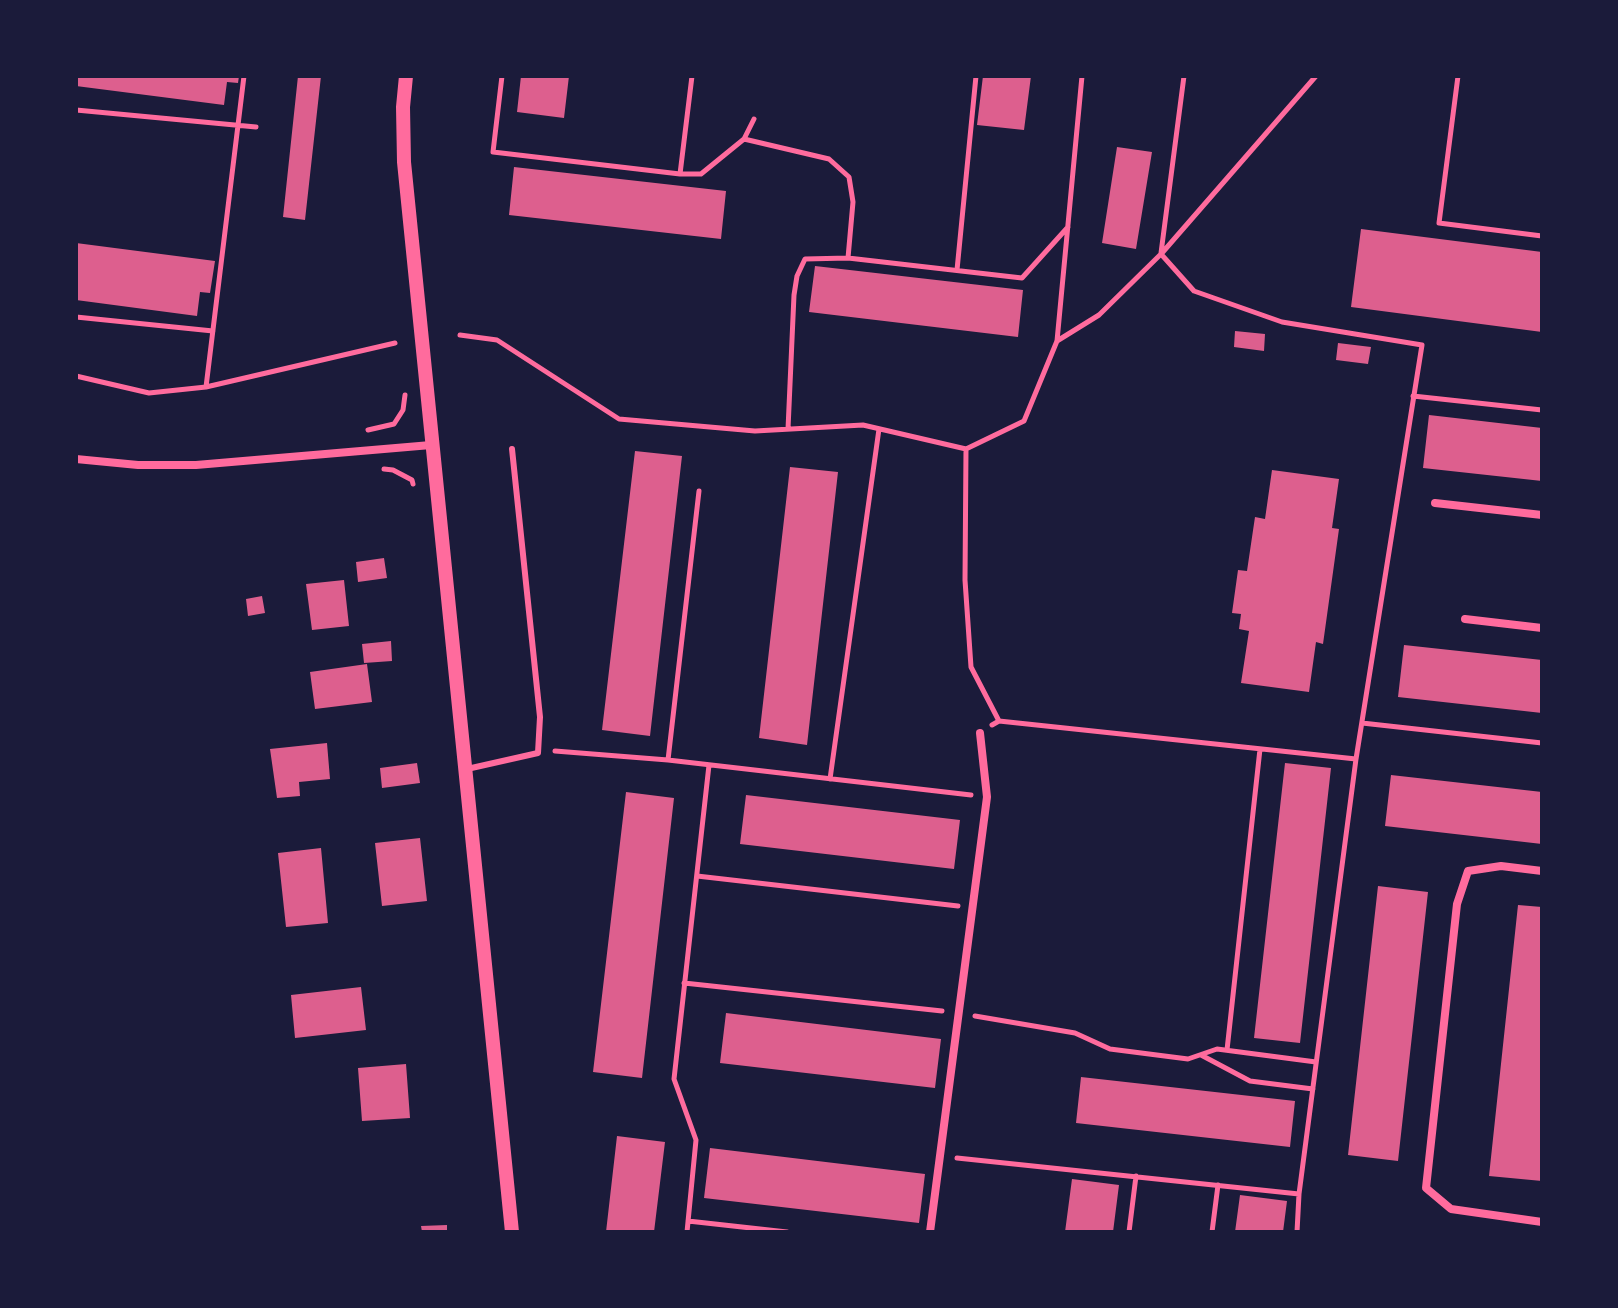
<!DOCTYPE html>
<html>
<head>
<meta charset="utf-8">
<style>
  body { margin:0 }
  #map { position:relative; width:1618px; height:1308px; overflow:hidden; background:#1b1b3a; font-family:"PT Sans Narrow",sans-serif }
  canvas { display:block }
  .frame { position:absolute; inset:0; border:78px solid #1b1b3a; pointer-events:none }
</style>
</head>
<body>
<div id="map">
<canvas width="1618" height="1308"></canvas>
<div class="frame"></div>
</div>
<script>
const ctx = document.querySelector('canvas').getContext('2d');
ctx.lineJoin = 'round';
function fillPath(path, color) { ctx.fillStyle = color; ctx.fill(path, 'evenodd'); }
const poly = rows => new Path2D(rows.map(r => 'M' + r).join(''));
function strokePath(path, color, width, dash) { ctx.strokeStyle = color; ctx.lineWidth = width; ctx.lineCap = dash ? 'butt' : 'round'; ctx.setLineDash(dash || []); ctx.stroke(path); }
fillPath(poly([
  [76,76,239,76,238,83,227,82,224,105,76,86],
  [298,76,321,76,305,220,283,217],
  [521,76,569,76,564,118,517,112],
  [983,76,1031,76,1024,130,977,125],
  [1117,147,1152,152,1136,249,1102,243],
  [514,167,726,191,721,239,509,215],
  [1361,229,1542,252,1542,332,1351,307],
  [76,243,215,261,210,293,200,292,197,316,76,300],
  [815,266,1023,290,1018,337,809,312],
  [1235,331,1265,334,1264,351,1234,347],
  [1338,343,1371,347,1368,364,1336,360],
  [1429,415,1542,428,1542,481,1423,468],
  [635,451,682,456,650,736,602,730],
  [790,467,838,472,807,745,759,738],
  [1272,470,1339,479,1332,528,1339,529,1323,644,1316,642,1309,692,1241,683,1249,631,1239,629,1241,614,1232,613,1238,570,1247,571,1255,517,1265,519],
  [384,558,387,578,358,582,356,562],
  [344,580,349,626,312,630,306,584],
  [262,596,265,613,248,616,246,599],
  [391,641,392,661,364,663,362,644],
  [1404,645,1542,660,1542,713,1398,697],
  [367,664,372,702,315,709,310,672],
  [327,743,330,779,299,782,300,796,277,798,270,749],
  [417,763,420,783,382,788,380,768],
  [1285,763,1331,768,1300,1043,1254,1038],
  [1391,775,1542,792,1542,844,1385,826],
  [626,792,674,798,642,1078,593,1072],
  [746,795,960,820,954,869,740,844],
  [420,838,427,901,382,906,375,843],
  [321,848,328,923,286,927,278,853],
  [1378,886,1428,892,1398,1161,1348,1155],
  [1518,905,1542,907,1542,1181,1489,1176],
  [361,987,366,1030,295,1038,291,995],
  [726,1013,941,1039,935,1088,720,1063],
  [406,1064,410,1118,362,1121,358,1068],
  [1081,1077,1295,1101,1290,1147,1076,1123],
  [617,1136,665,1142,654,1232,606,1232],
  [710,1148,925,1174,919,1223,704,1198],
  [1072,1179,1119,1185,1113,1232,1065,1232],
  [1240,1195,1287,1201,1283,1232,1235,1232],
  [447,1225,447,1232,422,1232,421,1226]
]), '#dd5f8e');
strokePath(poly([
  [502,76,493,152,680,174,701,174,744,139,754,119],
  [1458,76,1439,223,1542,236],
  [76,110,256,127],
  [744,139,829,159,849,177,853,202,848,258],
  [680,174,692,76],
  [1161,253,1184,76],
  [1162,253,1316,76],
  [957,270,976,76],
  [76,317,213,331],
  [460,335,497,340,619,419,755,431,863,425,966,449,1024,421,1057,341,1082,76],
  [1057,341,1099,315,1161,254,1194,291,1282,322,1422,345,1356,759,1299,1194,1297,1232],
  [76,376,149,393,206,387,395,343],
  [206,387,244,76],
  [1413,396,1542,410],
  [788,429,794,295,797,276,805,259,848,258,1022,278,1068,227],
  [368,430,394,424,403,410,405,395],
  [966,449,965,580,971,667,999,721],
  [384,469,393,470,412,480,413,484],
  [1362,723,1542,743],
  [992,725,999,721,1356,759],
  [555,751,668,760,971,795],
  [668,760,699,491],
  [830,779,879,429],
  [697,876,958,906],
  [684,983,942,1011],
  [975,1016,1075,1033,1110,1049,1188,1059,1217,1049,1316,1062],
  [1227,1050,1260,749],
  [1201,1055,1250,1081,1313,1089],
  [957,1158,1299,1194],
  [688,1221,787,1232],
  [687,1232,696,1140,674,1079,709,765],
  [1129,1232,1136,1176],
  [1212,1232,1218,1185]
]), '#ff6b9d', 5);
strokePath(poly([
  [467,769,538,753,540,717,512,449]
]), '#ff6b9d', 6);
strokePath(poly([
  [76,459,138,465,196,465,431,445],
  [1435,503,1542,515],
  [1465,619,1542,628],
  [1542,871,1501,866,1468,871,1457,904,1426,1188,1451,1209,1542,1222],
  [930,1232,987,797,980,733]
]), '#ff6b9d', 8);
strokePath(poly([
  [406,76,403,107,404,162,512,1232]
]), '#ff6b9d', 14);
</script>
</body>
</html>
